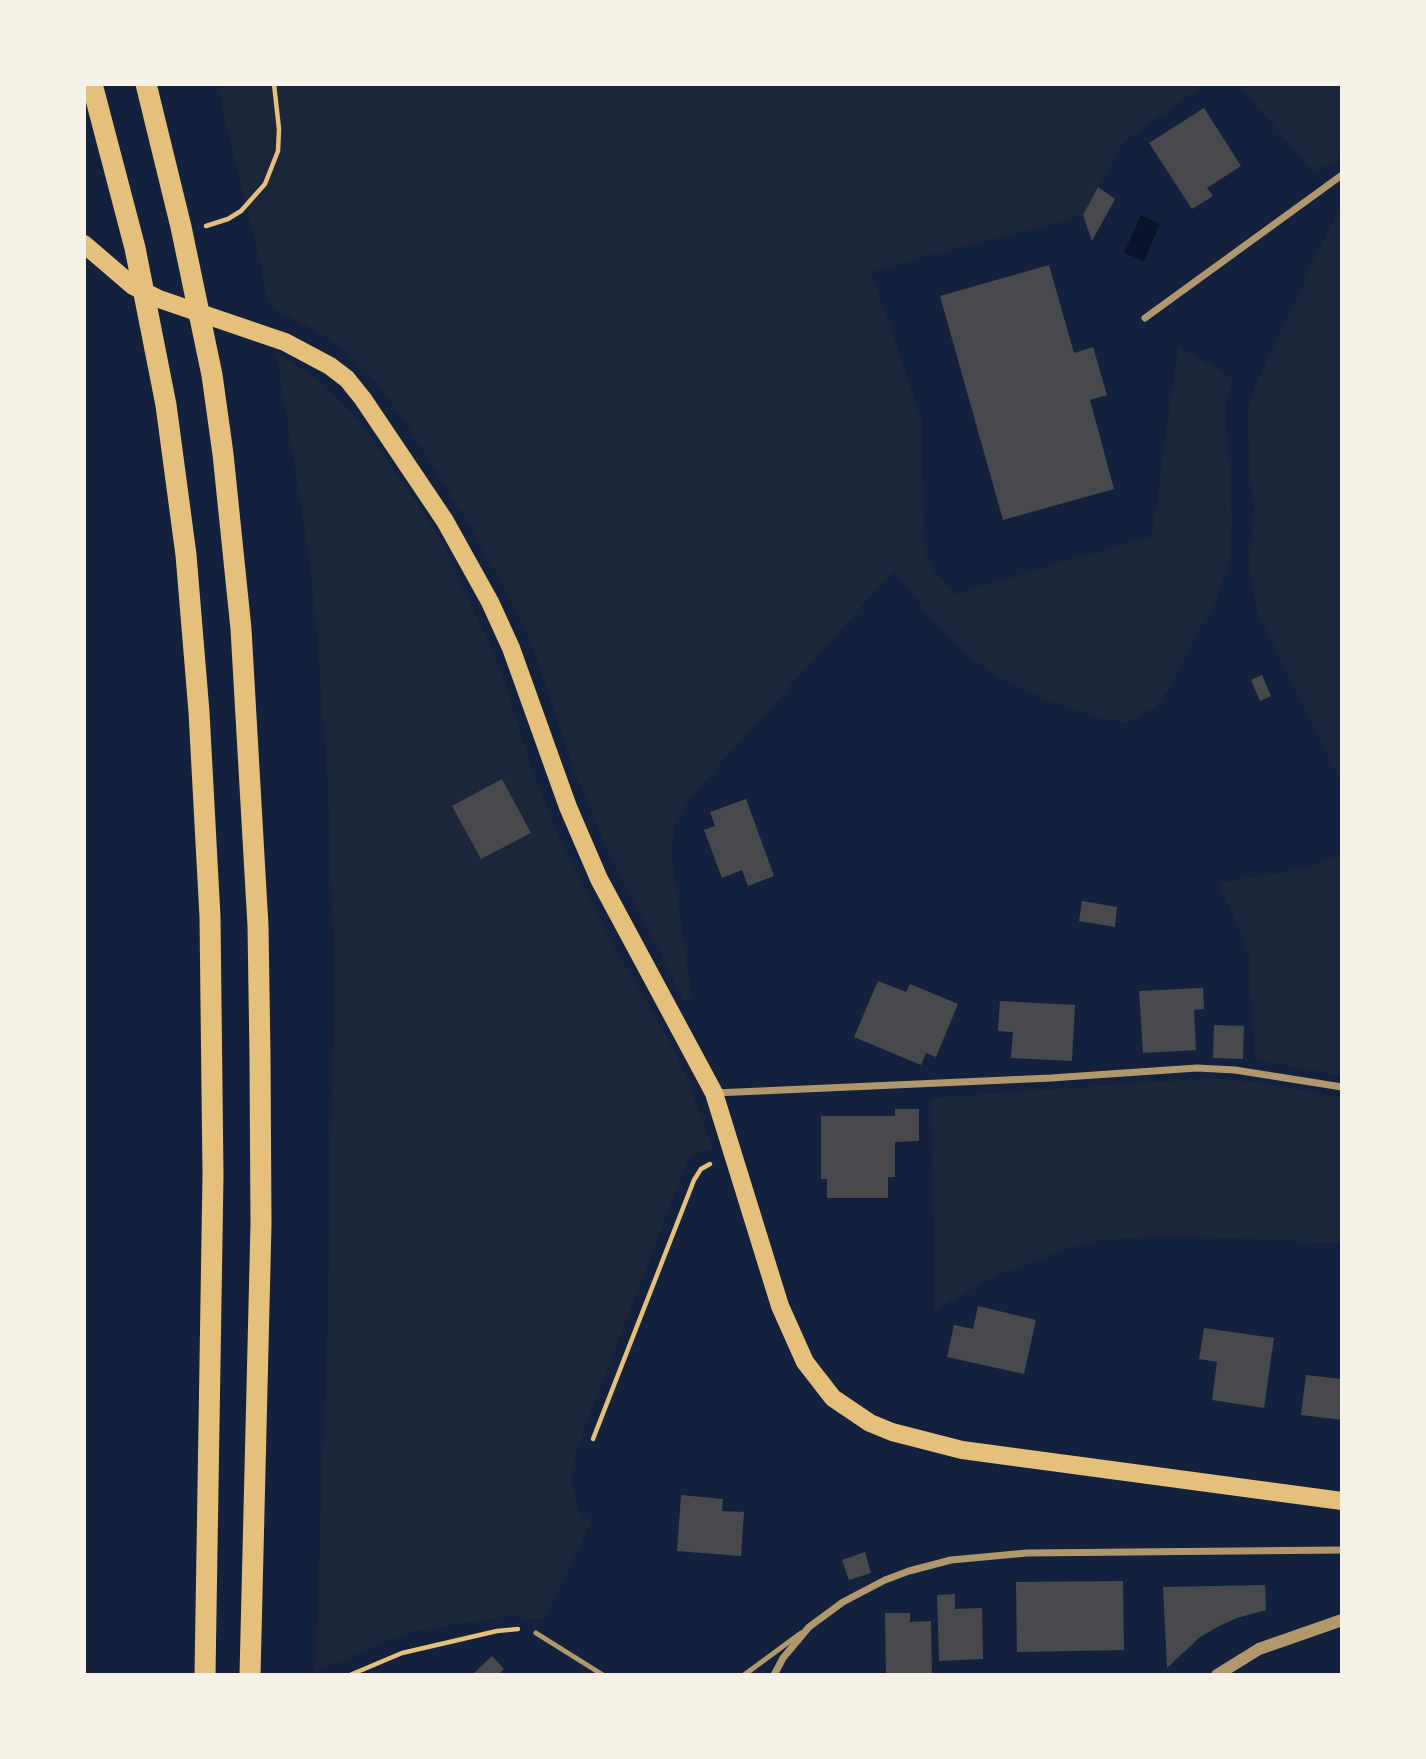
<!DOCTYPE html>
<html>
<head>
<meta charset="utf-8">
<style>
  body { margin:0 }
  #map { position:relative; width:1426px; height:1759px; overflow:hidden; background:#14213d; font-family:"Public Sans",sans-serif }
  canvas { display:block }
  .frame { position:absolute; inset:0; border:86px solid #f6f1e7; pointer-events:none }
</style>
</head>
<body>
<div id="map">
<canvas width="1426" height="1759"></canvas>
<div class="frame"></div>
</div>
<script>
const ctx = document.querySelector('canvas').getContext('2d');
ctx.lineJoin = 'round';
function fillPath(path, color) { ctx.fillStyle = color; ctx.fill(path, 'evenodd'); }
const poly = rows => new Path2D(rows.map(r => 'M' + r).join(''));
function strokePath(path, color, width, dash) { ctx.strokeStyle = color; ctx.lineWidth = width; ctx.lineCap = dash ? 'butt' : 'round'; ctx.setLineDash(dash || []); ctx.stroke(path); }
fillPath(poly([
  [217,84,1204,84,1124,142,1083,215,871,271,922,420,925,560,955,594,1152,536,1178,347,1233,378,1226,407,1232,522,1229,560,1217,597,1168,691,1154,708,1128,722,1104,720,1049,701,1005,681,963,652,933,621,894,570,694,793,677,819,672,844,672,858,692,999,685,1002,609,854,573,768,535,654,517,613,476,536,405,421,368,372,346,351,319,332,270,306],
  [1238,84,1342,84,1342,158,1313,171],
  [1342,202,1342,786,1260,618,1254,599,1250,570,1253,510,1248,429,1248,414,1255,386],
  [276,353,321,381,361,423,424,513,441,541,490,645,504,679,532,770,561,843,603,927,674,1049,690,1086,713,1149,698,1152,690,1158,686,1165,585,1427,575,1457,572,1474,572,1487,580,1512,591,1523,545,1619,507,1616,408,1632,315,1672,328,1310,334,974,328,787,316,619,307,541],
  [1342,854,1342,1076,1254,1059,1249,953,1219,883,1308,868],
  [1213,1078,1252,1082,1342,1097,1342,1243,1159,1235,1098,1241,1067,1249,1001,1273,934,1310,931,1098]
]), '#1d2539');
fillPath(poly([
  [1141,215,1160,224,1144,261,1124,253]
]), '#0b132b');
fillPath(poly([
  [1204,108,1241,166,1207,188,1213,196,1192,209,1149,143],
  [1098,187,1115,199,1092,241,1083,215],
  [1049,265,1074,353,1093,347,1107,395,1090,400,1114,489,1003,520,940,296],
  [1262,675,1271,696,1260,701,1251,680],
  [502,779,531,833,481,859,452,806],
  [746,799,774,876,748,886,742,870,722,878,704,830,715,826,710,812],
  [1082,901,1117,907,1115,927,1079,921],
  [878,981,906,992,910,984,958,1004,936,1057,926,1053,921,1065,854,1037],
  [1203,988,1204,1009,1194,1010,1196,1050,1143,1053,1139,991],
  [1000,1001,1075,1005,1072,1061,1011,1058,1013,1032,998,1031],
  [1214,1025,1244,1026,1243,1059,1213,1058],
  [895,1109,919,1109,919,1141,895,1142,895,1177,888,1177,888,1198,827,1198,827,1179,821,1179,821,1116,895,1116],
  [978,1306,1036,1320,1024,1374,947,1357,954,1325,973,1329],
  [1204,1328,1274,1338,1264,1408,1212,1400,1217,1362,1199,1359],
  [1306,1375,1342,1379,1342,1420,1301,1415],
  [681,1495,723,1499,722,1511,744,1512,741,1556,677,1551],
  [865,1552,871,1573,849,1580,842,1560],
  [1123,1581,1124,1650,1017,1652,1016,1582],
  [1265,1585,1266,1610,1237,1618,1219,1626,1200,1637,1167,1668,1163,1587],
  [955,1594,955,1609,982,1608,983,1659,939,1661,937,1595],
  [885,1613,910,1613,910,1622,931,1621,932,1673,886,1674],
  [492,1656,504,1669,498,1675,472,1675]
]), '#48494c');
strokePath(poly([
  [206,226,228,219,241,211,265,184,278,151,279,129,274,84],
  [593,1439,694,1180,701,1169,710,1164],
  [350,1675,402,1653,497,1631,518,1629]
]), '#e5c07b', 4.5);
strokePath(poly([
  [536,1633,603,1675],
  [744,1675,801,1633]
]), '#b1986c', 5);
strokePath(poly([
  [1145,318,1342,175],
  [715,1093,1051,1078,1197,1068,1235,1070,1342,1087],
  [774,1675,783,1658,809,1627,843,1602,885,1580,909,1571,951,1560,1027,1553,1342,1550]
]), '#b1986c', 7);
strokePath(poly([
  [1217,1675,1259,1649,1342,1620]
]), '#b1986c', 12);
strokePath(poly([
  [84,244,133,286,159,299,285,342,330,366,347,379,363,399,445,521,490,602,511,648,568,807,599,879,714,1093,780,1306,805,1362,833,1398,870,1423,892,1432,962,1450,1342,1501]
]), '#e5c07b', 18);
strokePath(poly([
  [92,84,135,248,166,405,186,555,199,712,210,917,213,1175,205,1675],
  [146,84,181,227,212,375,223,454,241,629,258,926,260,1056,261,1224,250,1675]
]), '#e5c07b', 21);
</script>
</body>
</html>
